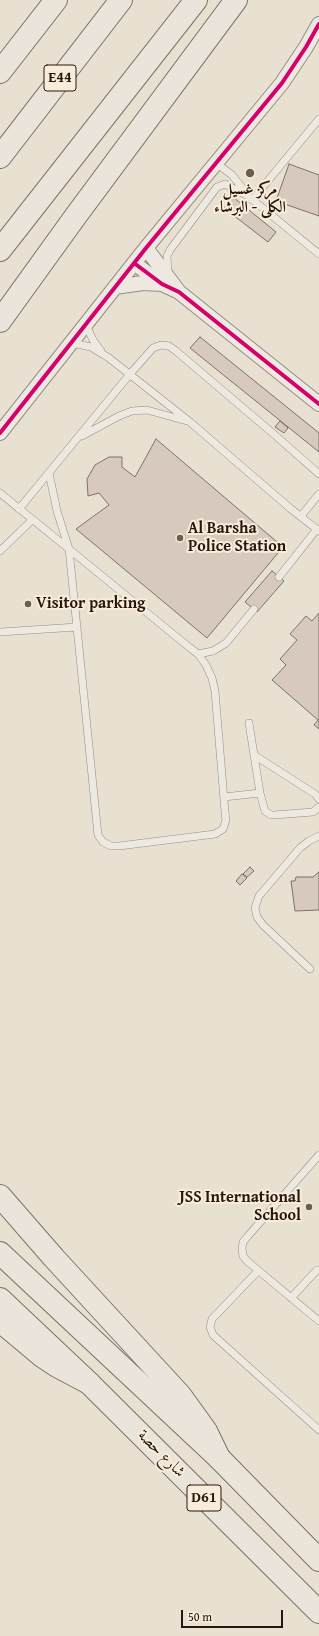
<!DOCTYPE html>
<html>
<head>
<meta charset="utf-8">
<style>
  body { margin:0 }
  #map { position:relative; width:319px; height:1636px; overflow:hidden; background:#e8e0d0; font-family:"Gentium Book Plus",serif }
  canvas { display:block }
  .scale { position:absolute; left:181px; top:1610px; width:102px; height:18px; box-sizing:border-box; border:2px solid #29160e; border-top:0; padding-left:5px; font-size:12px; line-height:14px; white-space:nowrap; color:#29160e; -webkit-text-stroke:3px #f7edda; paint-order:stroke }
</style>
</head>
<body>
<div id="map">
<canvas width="319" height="1636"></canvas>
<div class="scale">50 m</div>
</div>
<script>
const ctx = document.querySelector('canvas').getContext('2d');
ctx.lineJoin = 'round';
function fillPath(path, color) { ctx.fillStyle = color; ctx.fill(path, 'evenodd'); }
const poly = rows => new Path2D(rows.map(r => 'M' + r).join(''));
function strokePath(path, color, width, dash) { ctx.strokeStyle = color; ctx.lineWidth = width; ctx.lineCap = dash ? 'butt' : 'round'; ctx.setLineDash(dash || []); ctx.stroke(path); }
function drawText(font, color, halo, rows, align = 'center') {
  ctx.font = font + ' "Gentium Book Plus",Amiri,serif'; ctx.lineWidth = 4; ctx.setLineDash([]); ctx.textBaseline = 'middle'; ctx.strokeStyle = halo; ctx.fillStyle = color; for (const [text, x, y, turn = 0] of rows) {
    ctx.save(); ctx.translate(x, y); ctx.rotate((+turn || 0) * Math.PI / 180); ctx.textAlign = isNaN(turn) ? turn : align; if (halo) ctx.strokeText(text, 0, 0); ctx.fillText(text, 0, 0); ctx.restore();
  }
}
const building = poly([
  [289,164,319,175,319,216,276,201,289,164],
  [233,197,276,232,268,242,224,208,233,197],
  [200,337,319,433,319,452,190,348,200,337],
  [280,421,288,428,284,433,275,427,280,421],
  [156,439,283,547,207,638,76,529,109,505,99,493,88,496,87,479,95,465,109,457,122,457,122,467,135,477,156,439],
  [272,571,284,581,257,612,245,602,272,571],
  [319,613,319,729,314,725,318,720,272,680,286,665,280,659,297,640,290,634,306,616,312,621,319,613],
  [250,867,254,871,247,877,243,874,250,867],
  [319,872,319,910,295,911,291,881,295,881,296,877,313,877,319,872],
  [242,874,247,878,240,885,236,881,242,874]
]);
fillPath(building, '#d8c9bf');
strokePath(building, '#7a736a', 1);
const lane = poly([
  [216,163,232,175,247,194],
  [252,200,319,119],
  [168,274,167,256,170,250,217,187,225,184,248,196,319,254],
  [86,325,93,340,101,351],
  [72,343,91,347,109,358,190,422,291,509,319,531],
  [82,436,119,416,132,411,147,410,187,421],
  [0,493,69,549,184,643,198,654,206,665,212,678,215,691,225,812,226,820,223,829,215,834,119,846,111,846,103,842,98,835,69,549,57,511,49,473],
  [19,509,130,374,153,348,161,345,169,346,176,351,276,436,319,474],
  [301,516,319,494],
  [0,551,32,520],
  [279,577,317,529],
  [0,632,77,627],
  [198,654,213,651,226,643,254,609],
  [249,723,260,793,265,811,271,815,274,815,313,812,319,807],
  [254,755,315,794,319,799],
  [224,797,260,793],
  [310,969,263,925,257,917,255,908,259,896,300,848,309,841,319,836],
  [319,1155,248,1236,243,1242,242,1248,243,1256,247,1261,319,1321],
  [258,1271,212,1319,210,1327,213,1335,319,1430],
  [291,1298,317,1270]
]);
const street = poly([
  [146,248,179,292],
  [134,263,162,284,179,292,319,404],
  [115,287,143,283,162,284],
  [0,433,146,248,282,83,306,47,319,24]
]);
const primary = poly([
  [0,1253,219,1458,319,1560],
  [0,1299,89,1383,319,1612]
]);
const highway = poly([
  [0,72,56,0],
  [0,157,121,0],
  [0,250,196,0],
  [0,321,75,217,236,0],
  [0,1196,54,1258,180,1395,206,1431,219,1458],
  [0,1321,42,1356,57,1366,89,1383]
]);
strokePath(lane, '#958e84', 8);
strokePath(street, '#958e84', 16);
strokePath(primary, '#7a736a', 24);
strokePath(highway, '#7a736a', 24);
strokePath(lane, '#ede8e0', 7);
strokePath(street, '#ede8e0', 14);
strokePath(primary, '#eae4db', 22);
strokePath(highway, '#eae4db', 22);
strokePath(poly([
  [134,263,162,284,179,292,319,404],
  [0,433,146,248,282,83,306,47,319,24]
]), '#d6006c', 4);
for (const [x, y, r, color] of [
  [250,173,5,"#6c5d52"],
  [180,538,4,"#6c5d52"],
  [28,604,4,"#6c5d52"],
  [309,1207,4,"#6c5d52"]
]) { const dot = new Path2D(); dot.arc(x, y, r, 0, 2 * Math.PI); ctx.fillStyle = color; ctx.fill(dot); strokePath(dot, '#f7edda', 1.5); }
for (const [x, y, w] of [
  [60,78,32],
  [204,1498,34]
]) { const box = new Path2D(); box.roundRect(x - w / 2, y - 13, w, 26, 3); ctx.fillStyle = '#f7edda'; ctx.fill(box); strokePath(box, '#29160e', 1); }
drawText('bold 15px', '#29160e', null, [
  ["E44",60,78],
  ["D61",204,1498]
]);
drawText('bold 16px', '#29160e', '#f7edda', [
  ["مركز غسيل",250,190,"center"],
  ["الكلى - البرشاء",250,208,"center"],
  ["Al Barsha",188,529],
  ["Police Station",188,547],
  ["Visitor parking",36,604],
  ["JSS International",301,1198,"right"],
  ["School",301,1216,"right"]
], 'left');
drawText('16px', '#29160e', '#f7edda', [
  ["شارع حصة",161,1454,45]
]);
</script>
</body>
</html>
